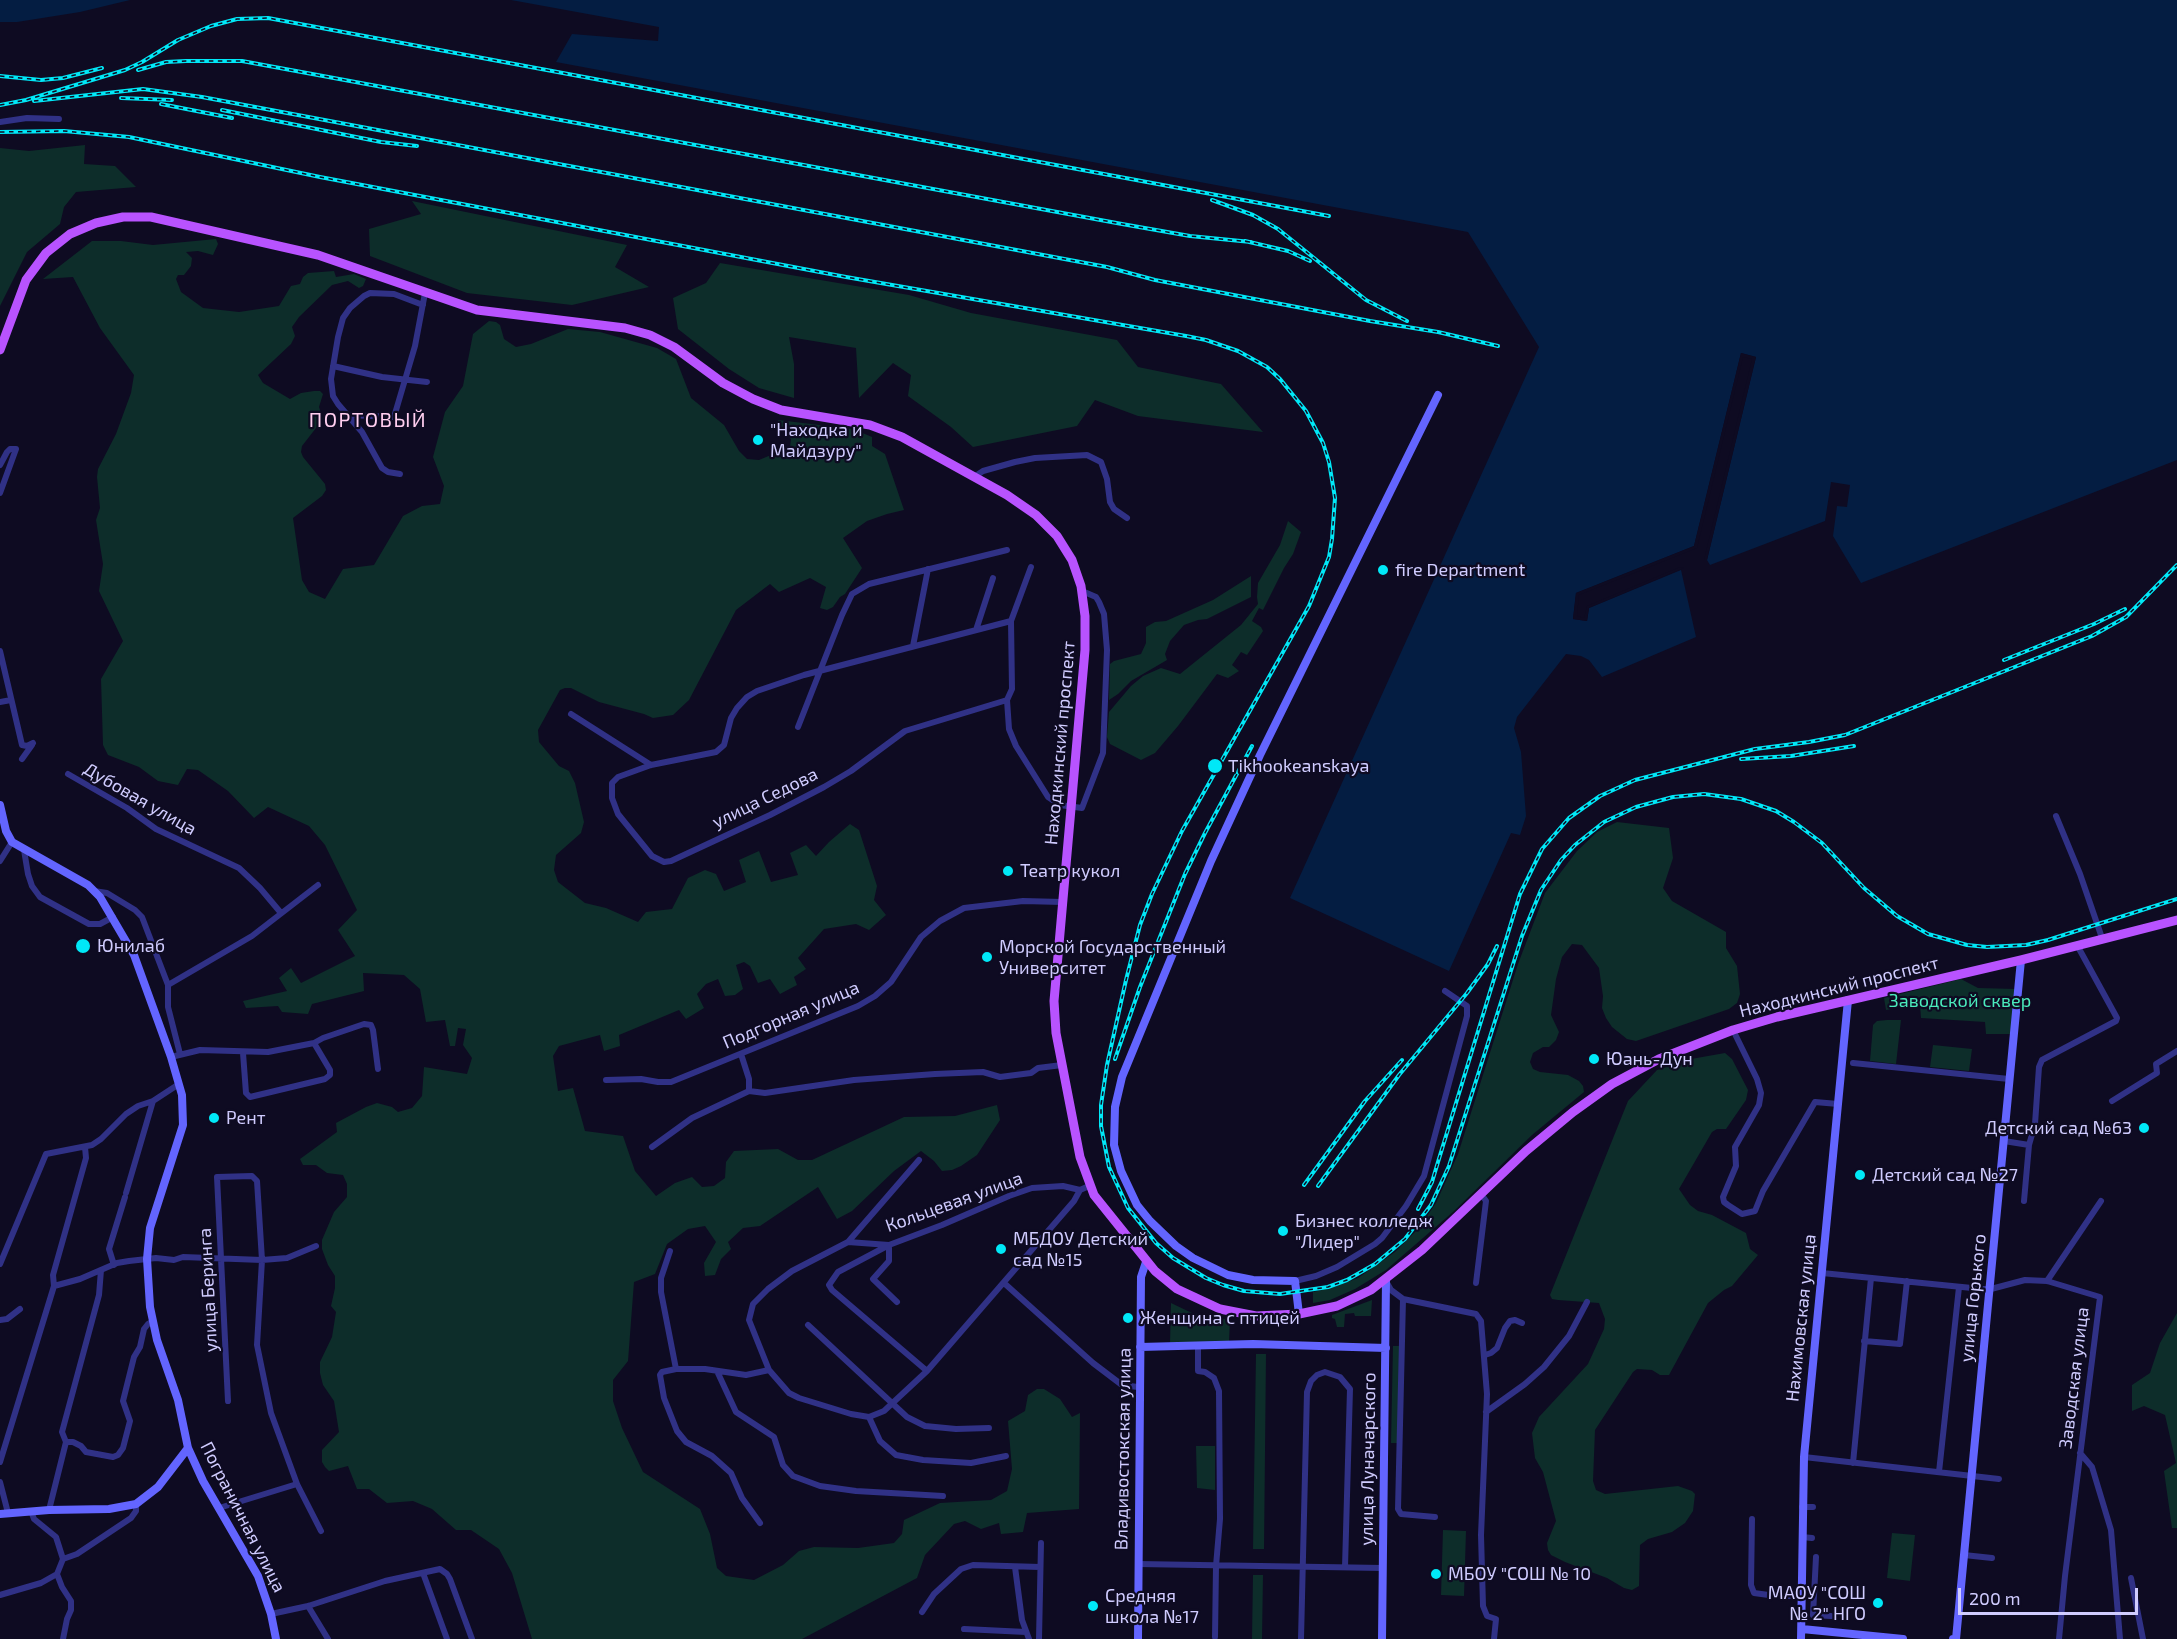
<!DOCTYPE html>
<html>
<head>
<meta charset="utf-8">
<style>
  body { margin:0 }
  #map { position:relative; width:2177px; height:1639px; overflow:hidden; background:#0e0b22; font-family:"Exo 2",sans-serif }
  canvas { display:block }
  .scale { position:absolute; left:1958px; top:1588px; width:180px; height:27px; box-sizing:border-box; border:3px solid #d0ccff; border-top:0; padding-left:8px; font-size:18px; line-height:21px; white-space:nowrap; color:#d0ccff; -webkit-text-stroke:4px #0e0b22; paint-order:stroke }
</style>
</head>
<body>
<div id="map">
<canvas width="2177" height="1639"></canvas>
<div class="scale">200 m</div>
</div>
<script>
const ctx = document.querySelector('canvas').getContext('2d');
ctx.lineJoin = 'round';
function fillPath(path, color) { ctx.fillStyle = color; ctx.fill(path, 'evenodd'); }
const poly = rows => new Path2D(rows.map(r => 'M' + r).join(''));
function strokePath(path, color, width, dash) { ctx.strokeStyle = color; ctx.lineWidth = width; ctx.lineCap = dash ? 'butt' : 'round'; ctx.setLineDash(dash || []); ctx.stroke(path); }
function drawText(font, color, halo, rows, align = 'center') {
  ctx.font = font + ' "Exo 2",sans-serif'; ctx.lineWidth = 4.5; ctx.setLineDash([]); ctx.textBaseline = 'middle'; ctx.strokeStyle = halo; ctx.fillStyle = color; for (const [text, x, y, turn = 0] of rows) {
    ctx.save(); ctx.translate(x, y); ctx.rotate((+turn || 0) * Math.PI / 180); ctx.textAlign = isNaN(turn) ? turn : align; if (halo) ctx.strokeText(text, 0, 0); ctx.fillText(text, 0, 0); ctx.restore();
  }
}
fillPath(poly([
  [85,145,84,164,115,166,136,187,76,192,64,207,60,224,27,252,0,306,0,148,29,151],
  [412,201,627,245,615,267,649,287,572,305,467,293,370,256,369,229,421,214],
  [216,239,218,244,213,255,198,251,186,252,192,258,191,266,184,275,178,275,176,279,181,292,203,308,239,312,279,306,291,286,300,284,303,277,308,273,334,271,336,277,354,274,366,279,363,286,359,288,348,281,332,285,299,317,292,327,295,336,291,344,258,375,263,383,290,399,301,393,314,391,320,391,323,394,319,407,323,419,302,446,301,452,303,457,325,484,326,490,322,496,293,518,302,580,309,592,325,599,343,569,374,565,403,516,422,506,440,504,444,486,433,457,445,412,463,386,473,334,489,321,496,322,500,325,504,339,516,347,531,344,568,329,600,332,657,348,676,359,691,398,724,425,739,451,747,459,759,460,790,447,791,439,777,426,778,420,853,429,872,437,872,446,885,454,904,510,887,514,867,521,843,538,862,568,845,594,840,597,833,607,827,610,820,608,826,587,810,578,779,592,770,584,736,610,689,700,673,715,653,718,644,714,599,702,571,688,565,688,560,690,538,730,539,742,559,766,569,771,575,783,584,822,581,833,556,855,554,870,558,882,585,903,606,908,638,922,646,912,672,909,688,878,705,870,716,874,724,891,746,882,739,860,759,851,771,882,798,875,790,853,806,845,816,856,829,842,850,824,859,830,877,886,874,900,886,915,869,930,856,924,824,929,798,958,806,969,794,977,797,985,780,994,770,979,758,983,750,966,744,962,736,965,743,989,735,995,725,996,718,979,706,984,697,994,704,1008,686,1019,679,1010,619,1035,620,1046,604,1051,600,1035,559,1046,553,1056,558,1091,573,1088,585,1131,623,1136,635,1171,656,1196,675,1183,692,1177,702,1187,714,1186,725,1178,726,1162,734,1151,778,1149,798,1160,812,1160,904,1117,955,1116,997,1105,1000,1120,977,1155,961,1166,952,1170,942,1171,934,1161,921,1151,894,1171,852,1211,837,1219,818,1187,760,1226,743,1228,728,1242,731,1249,721,1259,715,1275,705,1276,704,1263,716,1242,705,1226,688,1229,667,1244,655,1274,634,1282,628,1361,613,1380,613,1401,622,1428,643,1472,700,1509,710,1534,717,1568,726,1576,754,1580,783,1565,799,1551,814,1547,858,1548,894,1543,902,1534,904,1520,940,1503,991,1500,1007,1491,1012,1469,1008,1421,1025,1411,1028,1395,1037,1389,1044,1389,1060,1399,1072,1417,1080,1413,1079,1509,1027,1513,1023,1532,1001,1534,999,1523,981,1529,965,1521,954,1524,925,1555,917,1578,802,1639,532,1639,512,1573,499,1549,471,1530,456,1530,432,1509,413,1501,387,1503,369,1489,357,1489,348,1466,329,1471,325,1467,322,1462,322,1450,339,1432,334,1401,323,1385,320,1373,320,1362,332,1337,336,1312,331,1306,335,1288,335,1276,328,1265,322,1249,322,1240,334,1212,347,1197,347,1184,343,1175,327,1173,316,1165,303,1165,300,1159,337,1132,336,1123,366,1107,377,1103,392,1107,398,1112,412,1108,422,1096,424,1067,467,1074,472,1058,463,1045,466,1029,458,1028,455,1046,450,1046,445,1020,426,1022,420,989,404,975,363,973,364,991,312,1004,308,1014,282,1012,278,1006,246,1008,243,1001,287,991,279,978,291,968,301,983,355,956,338,930,357,910,325,845,309,826,268,807,254,818,228,791,198,770,187,769,178,785,158,781,139,767,108,755,103,745,101,679,123,641,99,591,103,564,96,520,100,508,97,477,98,469,116,434,131,393,134,375,100,328,73,277,43,279,92,241,121,241,153,245],
  [720,263,909,295,971,313,1117,340,1138,367,1221,384,1263,432,1138,416,1095,400,1077,426,973,447,951,427,908,396,911,375,893,363,859,398,856,348,789,337,794,364,794,398,759,388,729,369,678,329,673,298,706,283],
  [1288,521,1301,532,1293,554,1284,568,1263,610,1259,608,1252,621,1261,627,1263,631,1247,655,1241,652,1232,665,1239,671,1228,678,1217,674,1178,726,1155,753,1141,760,1110,744,1107,737,1109,712,1131,686,1143,676,1161,668,1180,674,1241,625,1258,604,1257,597,1258,583,1280,545],
  [1251,576,1251,597,1207,619,1198,620,1184,625,1170,641,1165,654,1167,660,1131,681,1118,694,1109,700,1110,664,1114,661,1141,654,1146,643,1146,627,1155,622,1166,621,1213,600],
  [1617,822,1669,828,1673,858,1663,888,1672,901,1726,932,1726,948,1737,966,1740,994,1737,1003,1729,1009,1636,1041,1627,1039,1612,1027,1606,1018,1602,1008,1603,996,1599,968,1582,945,1572,944,1562,957,1556,979,1551,1015,1559,1032,1556,1040,1549,1047,1543,1047,1533,1053,1530,1062,1533,1069,1540,1072,1568,1075,1579,1081,1583,1086,1584,1092,1532,1135,1453,1212,1386,1270,1355,1289,1330,1300,1313,1303,1313,1292,1334,1287,1358,1278,1395,1252,1418,1229,1436,1203,1458,1154,1518,964,1545,893,1577,851,1597,832],
  [1961,979,1978,988,2016,989,2011,1034,1986,1034,1985,1022,1921,1018,1920,1004,1886,1010,1884,998],
  [1887,1020,1901,1020,1896,1064,1870,1061,1873,1025,1877,1021],
  [1933,1045,1972,1049,1969,1071,1930,1067],
  [1725,1053,1732,1059,1748,1090,1746,1100,1726,1129,1717,1129,1712,1132,1679,1189,1690,1205,1698,1211,1712,1215,1746,1233,1750,1249,1758,1255,1732,1286,1724,1290,1708,1303,1669,1375,1660,1375,1652,1370,1637,1369,1633,1372,1595,1430,1593,1481,1596,1490,1605,1494,1678,1486,1692,1491,1695,1494,1693,1511,1685,1523,1672,1532,1648,1539,1640,1545,1639,1586,1632,1590,1624,1588,1607,1578,1565,1562,1551,1555,1548,1550,1547,1543,1556,1521,1543,1472,1535,1458,1532,1433,1539,1417,1588,1364,1604,1329,1605,1319,1599,1303,1558,1300,1552,1299,1550,1295,1628,1101,1657,1070,1691,1059],
  [1372,1300,1371,1316,1355,1316,1354,1313,1345,1314,1344,1327,1337,1327,1335,1319,1332,1318,1332,1315],
  [1171,1303,1194,1314,1230,1320,1229,1342,1170,1344],
  [2177,1313,2177,1528,2172,1528,2164,1471,2176,1463,2165,1415,2144,1406,2132,1411,2132,1385,2150,1373,2160,1343],
  [1393,1346,1400,1346,1398,1443,1391,1443],
  [1256,1354,1266,1354,1264,1549,1253,1549],
  [1196,1446,1215,1446,1215,1490,1197,1488],
  [1443,1530,1466,1531,1464,1596,1441,1595],
  [1892,1533,1915,1535,1910,1581,1887,1578],
  [1253,1575,1263,1575,1262,1639,1252,1639]
]), '#0d2d2a');
fillPath(poly([
  [0,0,130,0,80,12,17,22,0,22],
  [511,0,2177,0,2177,460,1861,583,1833,536,1837,506,1847,507,1850,485,1831,482,1825,521,1710,565,1707,560,1756,357,1741,353,1694,546,1576,593,1573,619,1587,621,1589,608,1681,570,1696,637,1602,677,1589,660,1581,656,1566,654,1517,717,1514,728,1521,752,1526,816,1520,835,1511,833,1449,971,1290,898,1539,347,1468,232,556,62,572,34,658,41,659,27]
]), '#041d42');
fillPath(poly([
  [1741,353,1756,357,1707,560,1704,560,1752,359,1743,357,1697,548,1579,595,1577,616,1584,618,1587,606,1680,567,1684,568,1589,608,1587,621,1573,619,1576,593,1694,546]
]), '#0e0b22');
strokePath(poly([
  [0,122,27,118,59,119],
  [333,366,382,377,427,382],
  [347,415,394,417,415,346,425,293],
  [0,465,7,452,10,449,16,449],
  [400,474,388,472,382,468,362,432,338,404,333,396,331,379,338,337,343,318,350,308,364,296,370,293,394,294,423,305],
  [974,477,983,471,1015,462,1035,458,1087,455,1101,462,1107,479,1110,502,1114,509,1127,518],
  [0,493,16,449],
  [1031,567,1011,621,1012,689,1007,700,1009,729,1016,746,1048,797,1060,805,1082,808,1103,753,1107,650,1104,614,1099,602,1096,597,1082,591],
  [976,630,993,578],
  [913,646,928,569],
  [0,651,22,745,27,746,33,743],
  [1007,700,905,731,851,771,824,787,770,815,671,861,664,862,652,856,618,814,612,798,612,783,618,777,651,765,716,752,724,745,731,718,737,708,747,697,757,691,804,675,1011,621],
  [0,702,11,700],
  [571,714,651,765],
  [798,727,842,615,852,594,869,584,1007,550],
  [22,759,32,745],
  [68,774,127,808,156,829,239,868,260,888,281,913],
  [2056,816,2080,874,2102,938],
  [24,850,28,874,32,886,40,897,89,924,100,924,113,917],
  [0,861,12,842],
  [94,891,107,893,135,910,142,917,168,985],
  [1733,1030,1757,1079,1761,1093,1759,1105,1735,1147,1736,1166,1723,1197,1724,1202,1728,1205,1742,1214,1755,1211,1763,1191,1815,1102,1838,1104],
  [243,1053,246,1093,250,1097,325,1079,330,1075,330,1070,314,1043],
  [180,1054,168,1007,168,985,252,936,318,885],
  [741,1054,749,1079,749,1091],
  [171,1057,200,1050,268,1052,314,1043,323,1038,364,1024,371,1025,373,1030,378,1069],
  [1853,1063,2009,1079],
  [606,1080,641,1079,658,1082,671,1082,858,1006,875,996,891,982,921,937,940,921,964,908,1023,901,1062,902],
  [2112,1101,2157,1073,2156,1064,2177,1051],
  [2004,1141,2029,1145],
  [652,1147,692,1118,749,1091,765,1093,854,1080,935,1074,983,1072,1000,1077,1031,1073,1038,1068,1062,1065],
  [1080,1190,1063,1186,1032,1188,1009,1196,942,1225,889,1245,848,1242,792,1271,768,1289,753,1304,749,1320,769,1370,789,1393,799,1398,851,1414,869,1417,884,1411,927,1371,1074,1201,1080,1190,1089,1186],
  [126,1193,153,1101],
  [2024,1201,2029,1145,2035,1124,2039,1067,2042,1060,2116,1021,2117,1018,2077,945],
  [848,1242,919,1160],
  [670,1251,661,1278,661,1292,676,1369],
  [0,1264,46,1154,92,1145,101,1139,126,1114,138,1106,153,1101,179,1084],
  [114,1265,109,1249,125,1197],
  [1822,1273,1982,1289,1991,1289,2025,1280,2047,1281,2100,1297,2065,1576,2059,1639],
  [1295,1281,1316,1276,1337,1267,1375,1244,1382,1238,1406,1206,1424,1176,1467,1016,1467,1006,1445,991],
  [2047,1281,2101,1201],
  [1004,1283,1093,1363,1122,1385,1138,1387],
  [1387,1283,1391,1290,1403,1299,1476,1314,1481,1321,1487,1394,1481,1535,1483,1606,1487,1616,1496,1619,1494,1639],
  [1476,1283,1486,1201,1481,1194],
  [54,1286,80,1279,117,1263,129,1261,156,1258,174,1260,183,1257,262,1260,287,1258,316,1246],
  [1403,1299,1398,1509,1401,1514,1435,1517],
  [897,1302,873,1279,889,1261,889,1245,838,1272,829,1285,832,1290,927,1371],
  [0,1320,7,1319,20,1309],
  [808,1325,907,1417,925,1426,956,1429,989,1428],
  [1864,1341,1900,1344,1907,1281],
  [1198,1346,1198,1371,1205,1372,1214,1378,1219,1391,1220,1519,1216,1566,1215,1637],
  [1485,1355,1491,1353,1497,1348,1505,1328,1510,1321,1515,1320,1522,1323],
  [717,1371,736,1412,774,1437,783,1465,793,1476,820,1486,856,1491,943,1496],
  [228,1401,217,1177,252,1176,257,1181,262,1260,257,1345,271,1413,297,1484,321,1531],
  [1486,1412,1525,1384,1544,1367,1569,1336,1587,1302],
  [869,1417,880,1441,896,1455,923,1460,971,1463,1006,1456],
  [66,1442,73,1442,81,1446,86,1452,113,1457,118,1455,123,1448,130,1421,123,1401,134,1357,140,1347,144,1329,148,1324,153,1321],
  [2080,1453,2092,1467,2111,1530,2120,1639],
  [1804,1457,1999,1479],
  [0,1462,54,1286,53,1275,86,1158,85,1147],
  [1853,1463,1871,1278],
  [1939,1472,1959,1287],
  [0,1482,8,1513],
  [1802,1507,1813,1507],
  [219,1508,297,1484],
  [49,1510,66,1442,62,1432,99,1295,101,1270],
  [1752,1519,1751,1585,1754,1593,1776,1596,1802,1596],
  [760,1523,742,1498,731,1473,712,1456,686,1442,677,1431,664,1398,660,1375,662,1372,676,1369,705,1369,746,1375,769,1370],
  [1802,1537,1812,1538],
  [1964,1555,1992,1558],
  [1816,1557,1813,1615,1831,1616],
  [63,1559,77,1554,131,1518,136,1511,136,1504],
  [1138,1564,1383,1568],
  [1015,1567,1022,1620,1029,1639],
  [423,1573,447,1639],
  [57,1574,62,1587,71,1601,71,1610,67,1619,63,1639],
  [2131,1578,2143,1639],
  [0,1595,41,1583,57,1574,63,1559,56,1537,34,1519,31,1511],
  [308,1606,328,1639],
  [922,1612,934,1594,961,1569,973,1565,1040,1567],
  [271,1614,308,1606,385,1581,440,1569,447,1574,450,1579,472,1639],
  [964,1629,1026,1632],
  [1039,1639,1041,1543],
  [1301,1639,1307,1392,1311,1381,1317,1375,1325,1372,1340,1377,1350,1389,1345,1567]
]), '#303186', 6);
strokePath(poly([
  [0,805,6,831,12,842,88,885,100,897,134,955,171,1057,182,1095,183,1125,150,1228,147,1259,150,1307,157,1340,178,1400,188,1448,203,1481,258,1576,271,1614,276,1639],
  [1299,1314,1295,1281,1253,1280,1228,1275,1193,1258,1176,1246,1150,1221,1137,1205,1121,1171,1114,1145,1115,1107,1122,1077,1211,861,1260,755,1438,395],
  [1140,1347,1253,1344,1386,1348],
  [0,1514,49,1510,109,1509,136,1504,158,1487,188,1448],
  [1802,1629,1903,1639],
  [1138,1639,1141,1277,1146,1262],
  [1382,1639,1386,1280],
  [1801,1639,1804,1457,1848,1000],
  [1953,1639,1956,1639,1964,1555,2021,960]
]), '#6365ff', 8);
strokePath(poly([
  [0,350,26,280,46,253,70,234,96,223,123,217,151,217,318,255,477,310,625,328,650,335,674,347,723,383,753,399,781,410,870,425,902,437,1007,495,1036,515,1057,536,1072,560,1081,586,1085,616,1085,650,1054,1001,1056,1033,1080,1157,1094,1195,1155,1271,1177,1289,1220,1309,1256,1316,1299,1314,1337,1306,1371,1290,1422,1250,1526,1151,1573,1112,1612,1084,1659,1059,1733,1030,1777,1017,2021,960,2177,920]
]), '#b853ff', 9);
const rail = poly([
  [138,70,166,62,186,61,242,61,1122,224,1190,236,1251,242],
  [0,76,41,80,63,78,102,68],
  [121,98,172,100],
  [34,101,143,89,202,97,1107,267,1155,280,1370,321,1438,332,1498,346],
  [161,104,232,118],
  [0,105,26,100,125,70,142,62,178,40,211,26,237,19,268,18,1329,216],
  [222,110,381,142,417,146],
  [0,132,64,131,129,137,320,177,846,277,1186,336,1206,340,1238,351,1267,367,1280,379,1306,411,1323,443,1329,462,1335,498,1332,539,1329,557,1309,606,1182,831,1152,894,1140,925,1126,980,1107,1065,1101,1105,1101,1126,1109,1167,1128,1208,1156,1243,1173,1258,1206,1278,1223,1285,1244,1291,1280,1294,1328,1287,1347,1280,1375,1264,1405,1239,1431,1205,1449,1166,1522,936,1541,890,1561,860,1575,845,1604,822,1636,807,1673,797,1704,794,1741,799,1776,811,1794,822,1822,843,1864,888,1897,916,1928,934,1967,945,1987,947,2026,945,2048,940,2177,899],
  [1212,200,1253,215,1278,229,1366,300,1407,321],
  [1245,241,1288,251,1310,261],
  [2004,660,2094,624,2125,609],
  [1741,759,1791,756,1854,746],
  [1115,1059,1140,987,1185,874,1205,833,1252,746],
  [1304,1185,1365,1101,1402,1060],
  [1318,1186,1399,1075,1467,993,1488,964,1497,946],
  [1418,1209,1432,1182,1438,1162,1520,894,1542,849,1569,818,1600,796,1635,780,1755,749,1809,742,1845,735,2092,636,2126,617,2177,565]
]);
strokePath(rail, '#00e8f7', 4);
strokePath(rail, '#0e0b22', 1.5, [4.5]);
for (const [x, y, r, color] of [
  [758,440,6,"#00e8f7"],
  [1383,570,6,"#00e8f7"],
  [1215,766,8,"#00e8f7"],
  [1008,871,6,"#00e8f7"],
  [83,946,8,"#00e8f7"],
  [987,957,6,"#00e8f7"],
  [1594,1059,6,"#00e8f7"],
  [214,1118,6,"#00e8f7"],
  [2144,1128,6,"#00e8f7"],
  [1860,1175,6,"#00e8f7"],
  [1283,1231,6,"#00e8f7"],
  [1001,1249,6,"#00e8f7"],
  [1128,1318,6,"#00e8f7"],
  [1436,1574,6,"#00e8f7"],
  [1878,1603,6,"#00e8f7"],
  [1093,1606,6,"#00e8f7"]
]) { const dot = new Path2D(); dot.arc(x, y, r, 0, 2 * Math.PI); ctx.fillStyle = color; ctx.fill(dot); strokePath(dot, '#0e0b22', 2); }
drawText('18px', '#d0ccff', '#0e0b22', [
  ["\"Находка и",770,430],
  ["Майдзуру\"",770,451],
  ["fire Department",1395,570],
  ["Tikhookeanskaya",1228,766],
  ["Театр кукол",1020,871],
  ["Юнилаб",97,946],
  ["Морской Государственный",999,947],
  ["Университет",999,968],
  ["Юань-Дун",1606,1059],
  ["Рент",226,1118],
  ["Детский сад №63",2132,1128,"right"],
  ["Детский сад №27",1872,1175],
  ["Бизнес колледж",1295,1221],
  ["\"Лидер\"",1295,1242],
  ["МБДОУ Детский",1013,1239],
  ["сад №15",1013,1260],
  ["Женщина с птицей",1140,1318],
  ["МБОУ \"СОШ № 10",1448,1574],
  ["МАОУ \"СОШ",1866,1593,"right"],
  ["№ 2\" НГО",1866,1614,"right"],
  ["Средняя",1105,1596],
  ["школа №17",1105,1617]
], 'left');
drawText('18px', '#d0ccff', '#0e0b22', [
  ["Находкинский проспект",1060,743,-85],
  ["улица Седова",765,798,-26],
  ["Дубовая улица",140,799,30],
  ["Находкинский проспект",1839,987,-14],
  ["Подгорная улица",791,1015,-23],
  ["Кольцевая улица",954,1202,-20],
  ["улица Беринга",208,1290,-93],
  ["улица Горького",1973,1298,-84],
  ["Нахимовская улица",1801,1318,-84],
  ["Заводская улица",2074,1378,-83],
  ["Владивостокская улица",1123,1449,-89],
  ["улица Луначарского",1368,1459,-89],
  ["Пограничная улица",243,1517,63]
]);
drawText('18px', '#4becbd', '#0e0b22', [
  ["Заводской сквер",1960,1001]
]);
ctx.letterSpacing = '1.5px';
drawText('20px', '#ffceef', '#0e0b22', [
  ["ПОРТОВЫЙ",368,420]
]);
ctx.letterSpacing = '0px';
</script>
</body>
</html>
